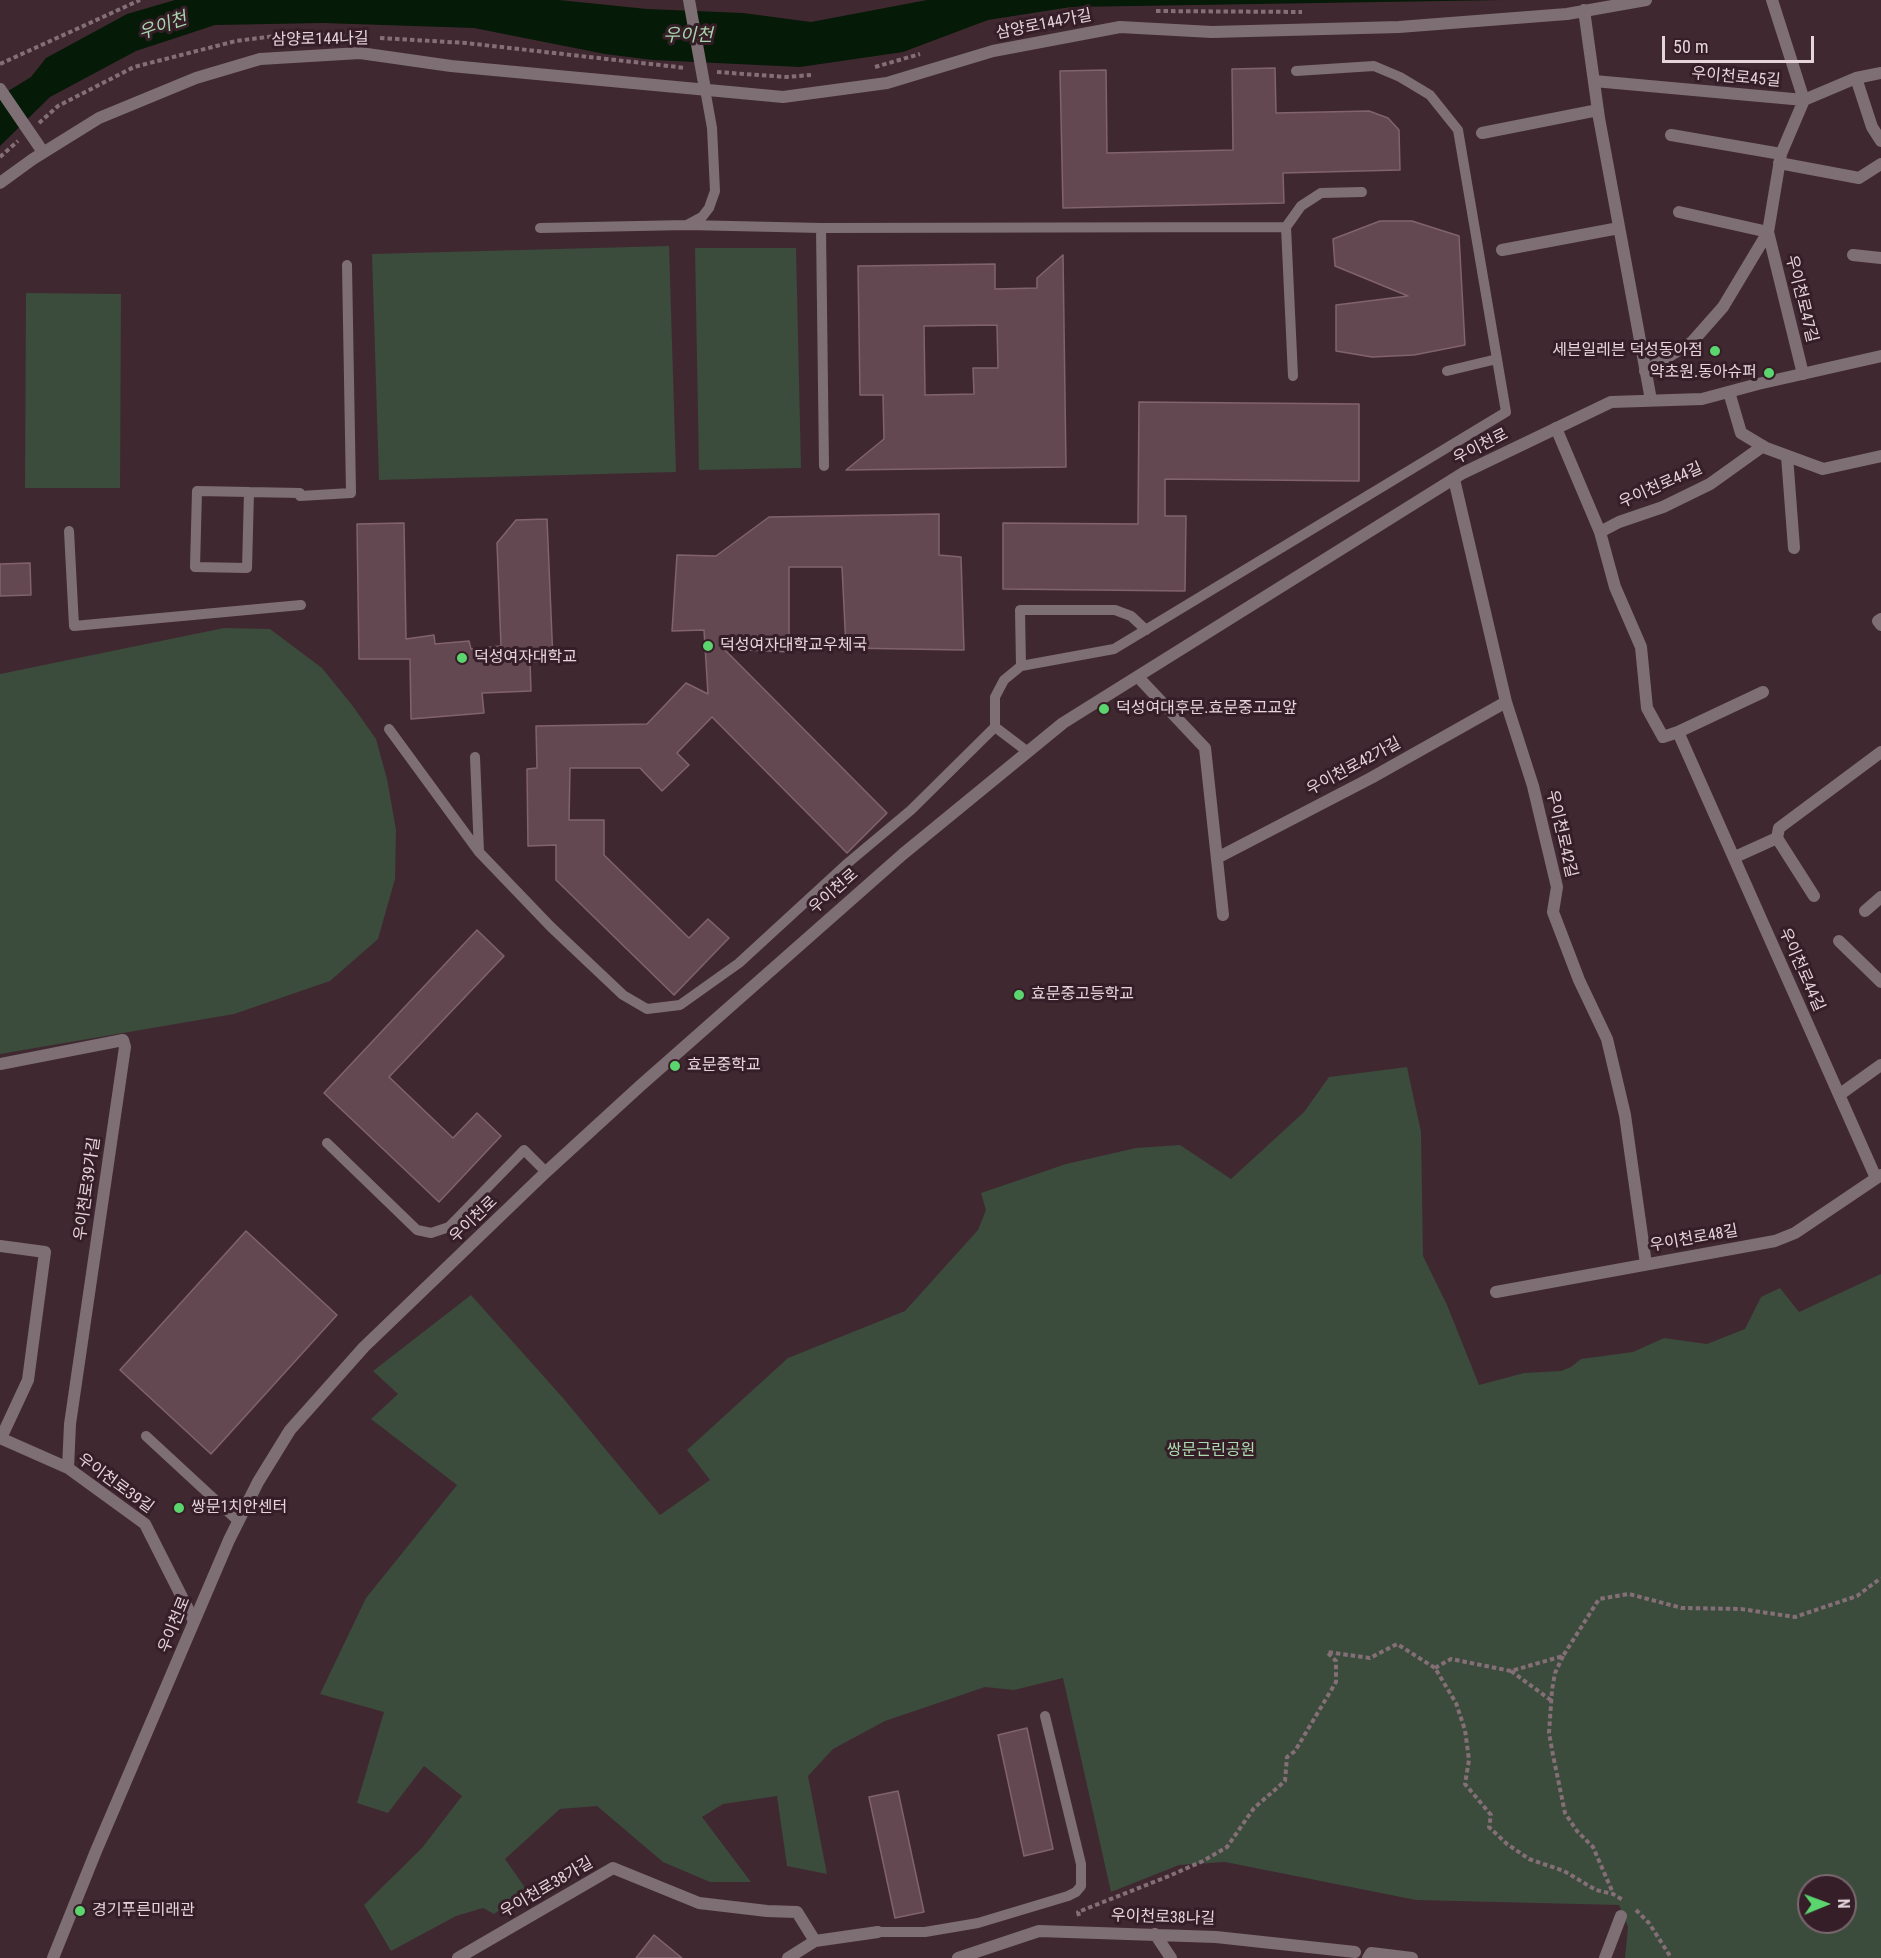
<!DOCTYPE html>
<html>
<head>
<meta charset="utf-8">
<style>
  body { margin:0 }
  #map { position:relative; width:1881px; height:1958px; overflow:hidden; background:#402831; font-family:"Roboto Condensed",sans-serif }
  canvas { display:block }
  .north { position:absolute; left:1797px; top:1874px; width:60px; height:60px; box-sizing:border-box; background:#351e27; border:2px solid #7b676f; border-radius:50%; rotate:89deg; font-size:16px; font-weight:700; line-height:24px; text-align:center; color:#e5d4da }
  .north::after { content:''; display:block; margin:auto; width:21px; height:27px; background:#5bd56e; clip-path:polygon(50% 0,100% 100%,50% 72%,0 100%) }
  .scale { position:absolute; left:1662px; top:36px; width:152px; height:27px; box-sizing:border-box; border:3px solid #e5d4da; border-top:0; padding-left:8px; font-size:18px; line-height:21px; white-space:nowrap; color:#e5d4da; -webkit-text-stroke:4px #351e27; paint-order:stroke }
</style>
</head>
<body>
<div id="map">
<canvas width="1881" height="1958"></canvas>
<div class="north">N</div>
<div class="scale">50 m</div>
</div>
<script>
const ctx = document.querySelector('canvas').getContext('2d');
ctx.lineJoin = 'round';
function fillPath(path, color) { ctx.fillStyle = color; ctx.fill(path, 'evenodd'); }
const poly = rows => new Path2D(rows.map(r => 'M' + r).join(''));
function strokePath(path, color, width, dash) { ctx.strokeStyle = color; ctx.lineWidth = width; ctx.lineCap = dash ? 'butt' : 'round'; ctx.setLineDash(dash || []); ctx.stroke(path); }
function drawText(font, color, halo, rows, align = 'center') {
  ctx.font = font + ' "Roboto Condensed","Noto Sans KR",sans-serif'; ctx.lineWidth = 6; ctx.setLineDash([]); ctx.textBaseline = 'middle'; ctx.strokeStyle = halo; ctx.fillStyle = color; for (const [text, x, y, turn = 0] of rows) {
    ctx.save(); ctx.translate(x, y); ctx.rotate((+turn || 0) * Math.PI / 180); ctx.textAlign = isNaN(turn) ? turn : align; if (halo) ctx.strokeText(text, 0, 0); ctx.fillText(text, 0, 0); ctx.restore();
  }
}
fillPath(poly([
  [669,246,676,472,379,480,372,254],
  [695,248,796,248,801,468,699,470],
  [26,293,121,294,120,488,25,488],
  [224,628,270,629,322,668,352,705,376,739,387,779,396,830,395,879,378,939,330,981,234,1014,0,1054,0,674],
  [1407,1067,1421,1132,1423,1256,1447,1305,1479,1385,1524,1373,1561,1371,1571,1367,1581,1359,1633,1352,1664,1338,1707,1344,1745,1329,1761,1297,1780,1288,1799,1312,1881,1274,1881,1958,1625,1958,1628,1927,1619,1905,1416,1900,1225,1862,1179,1865,1111,1892,1063,1678,1014,1690,985,1687,885,1721,833,1749,808,1776,827,1874,787,1866,777,1796,723,1804,702,1817,751,1882,710,1882,663,1862,597,1806,560,1809,505,1859,526,1889,494,1914,483,1908,456,1916,391,1951,364,1905,422,1848,462,1796,424,1766,388,1813,357,1803,384,1712,320,1694,366,1598,457,1485,371,1419,398,1394,373,1371,471,1295,563,1398,660,1515,710,1480,687,1450,788,1358,905,1311,978,1230,986,1210,981,1193,1066,1164,1136,1148,1180,1145,1231,1179,1304,1112,1329,1077],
  [1809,1886,1845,1886,1845,1922,1809,1922]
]), '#3b4b3c');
fillPath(poly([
  [175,0,559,0,647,9,743,13,811,22,927,0,1503,0,1071,7,988,20,903,52,800,67,653,60,605,54,474,28,323,23,215,25,136,51,50,97,0,146,0,96,31,77,46,58,127,14]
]), '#051a07');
const building = poly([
  [1275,68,1276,113,1369,111,1388,118,1399,130,1400,170,1283,173,1284,203,1063,208,1060,71,1106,70,1107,153,1233,150,1232,69,1275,68],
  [1380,221,1412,221,1459,236,1465,345,1414,355,1372,357,1336,351,1336,305,1408,296,1335,266,1333,239,1380,221],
  [1063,255,1066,467,846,470,884,439,883,395,860,395,858,266,995,264,995,289,1037,288,1037,278,1063,255],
  [997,325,998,368,973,368,974,394,925,395,924,326,997,325],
  [1139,402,1359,404,1359,481,1165,479,1165,516,1186,516,1185,591,1003,589,1003,523,1138,524,1139,402],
  [939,514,939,555,961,557,964,650,846,648,842,567,789,567,789,652,724,649,887,813,847,853,712,717,677,753,689,765,662,791,640,768,570,768,569,820,604,820,604,855,689,938,708,919,729,938,674,995,556,880,556,845,528,846,527,769,537,768,536,726,647,724,686,683,708,694,704,630,672,631,677,555,716,556,769,517,939,514],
  [547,519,553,661,530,662,531,691,482,693,484,713,411,719,410,659,359,659,357,524,404,523,406,639,434,635,435,644,469,641,471,649,501,646,497,543,516,520,547,519],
  [30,563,31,595,0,596,0,564,30,563],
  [477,930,504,956,389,1077,453,1138,477,1113,501,1136,439,1202,324,1093,477,930],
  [246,1231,337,1315,211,1454,120,1370,246,1231],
  [1027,1728,1053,1849,1024,1856,998,1735,1027,1728],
  [898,1791,924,1912,895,1918,869,1797,898,1791],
  [654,1935,682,1958,636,1958,654,1935]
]);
fillPath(building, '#634852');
strokePath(building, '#80636d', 1.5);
strokePath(poly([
  [1156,11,1302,12],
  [380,38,466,43,686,68],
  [0,64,140,0],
  [875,67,920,54],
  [717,72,786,77,811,75],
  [39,123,58,106,134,67,236,41,290,34,345,36],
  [0,157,18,141],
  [1563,1656,1555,1673,1552,1690,1549,1733,1553,1755,1565,1813,1577,1831,1593,1847,1613,1893],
  [1435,1668,1451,1659,1511,1671,1563,1656,1599,1599,1629,1594,1682,1608,1741,1609,1795,1617,1857,1596,1881,1578],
  [1511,1671,1552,1701],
  [1636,1910,1649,1923,1670,1956,1669,1958],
  [1079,1916,1078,1912,1169,1876,1203,1861,1227,1847,1254,1808,1285,1781,1287,1757,1295,1751,1336,1682,1336,1661,1327,1652,1370,1658,1397,1644,1435,1668,1456,1703,1465,1730,1469,1760,1465,1784,1491,1815,1489,1827,1507,1844,1529,1859,1564,1871,1596,1890,1613,1894,1623,1900]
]), '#846f77', 4, [4.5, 3]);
strokePath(poly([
  [687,225,821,228,1286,227,1301,206,1321,193,1362,192],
  [1286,227,1293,376],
  [540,228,687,225,702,217,709,208,715,191,712,128,705,89],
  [821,228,824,466],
  [1447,371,1497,359],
  [249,492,247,568,195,567,197,491,249,492,300,493],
  [300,496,351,493,347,265],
  [69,531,74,626,301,605],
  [1021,666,1020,610,1115,610,1131,616,1146,630],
  [995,727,995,697,1004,680,1021,666,1114,649,1506,412,1458,130,1430,95,1400,77,1374,66,1296,71],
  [389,729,479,852,551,927,623,995,647,1009,680,1005,739,963,849,862,911,810,995,727,1028,752],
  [475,757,479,852],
  [327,1143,417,1230,431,1233,449,1227,524,1150,546,1172],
  [146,1436,238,1521],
  [878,1932,925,1932,978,1923,1068,1896,1076,1892,1081,1886,1081,1864,1045,1716]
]), '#7e6f74', 10);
strokePath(poly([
  [689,0,705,89],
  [1772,0,1804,100],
  [1584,10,1599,118,1651,400],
  [1856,78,1872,127,1881,141],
  [1594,81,1804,100],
  [0,89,43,152],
  [1482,133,1598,110],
  [1671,135,1781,154],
  [1779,163,1859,178,1881,164],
  [0,183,33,159,99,118,196,78,260,59,360,53,451,66,783,97,887,83,993,51,1120,27,1212,32,1399,27,1567,14,1646,0],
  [1502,250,1619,228],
  [1853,255,1881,258],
  [1645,371,1692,342,1723,307,1768,232,1679,212],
  [1803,374,1768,232,1781,154,1804,100,1856,78,1881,73],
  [1729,392,1741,433,1766,448,1823,469,1881,456],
  [1556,428,1600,532,1615,587,1641,647,1647,708,1663,737,1678,732,1876,1178],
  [1787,456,1794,548],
  [1454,479,1506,702,1533,786,1557,887,1553,912,1579,980,1607,1039,1625,1115,1646,1264],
  [1600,532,1619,522,1663,507,1710,484,1763,446],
  [1881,619,1878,621,1881,625],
  [1138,677,1205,748,1223,915],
  [1678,732,1763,692],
  [1777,838,1814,896],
  [1735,857,1777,838,1779,828,1881,752],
  [1217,858,1371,778,1506,702],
  [1865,911,1881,897],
  [1839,941,1881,982],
  [0,1064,123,1040,125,1047,70,1424,68,1468],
  [1839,1095,1881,1065],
  [0,1246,45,1252,28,1380,1,1438],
  [1496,1292,1775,1241,1795,1233,1881,1175],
  [0,1438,68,1468,145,1524,194,1621],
  [1155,1934,1171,1958],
  [458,1958,613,1868,699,1903,767,1911,797,1912,815,1941],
  [788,1958,815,1941,878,1932],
  [958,1958,1039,1931,1216,1937,1355,1952],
  [1368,1958,1371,1953,1412,1958],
  [1605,1958,1621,1916]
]), '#7e6f74', 12);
strokePath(poly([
  [53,1958,96,1851,229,1540,258,1482,290,1430,364,1347,546,1172,640,1086,903,854,1063,723,1463,473,1611,402,1702,399,1758,384,1881,356]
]), '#7e6f74', 12);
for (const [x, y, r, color] of [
  [1715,351,6,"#5bd56e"],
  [1769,373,6,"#5bd56e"],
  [708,646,6,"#5bd56e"],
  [462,658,6,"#5bd56e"],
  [1104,709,6,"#5bd56e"],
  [1019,995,6,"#5bd56e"],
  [675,1066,6,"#5bd56e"],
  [179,1508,6,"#5bd56e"],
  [80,1911,6,"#5bd56e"]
]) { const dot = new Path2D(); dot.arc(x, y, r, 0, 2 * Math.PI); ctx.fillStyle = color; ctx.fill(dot); strokePath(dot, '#351e27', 2); }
drawText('16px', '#e5d4da', '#351e27', [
  ["삼양로144가길",1044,25,-11],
  ["삼양로144나길",320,40,-1],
  ["우이천로45길",1736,78,5],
  ["우이천로47길",1801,299,76],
  ["우이천로",1481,447,-27],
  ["우이천로44길",1661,486,-24],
  ["우이천로42가길",1354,767,-28],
  ["우이천로42길",1561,834,77],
  ["우이천로",834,892,-41],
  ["우이천로44길",1801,970,66],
  ["우이천로39가길",88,1189,-82],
  ["우이천로",474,1220,-44],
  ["우이천로48길",1694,1239,-10],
  ["우이천로39길",115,1484,36],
  ["우이천로",175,1625,-68],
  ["우이천로38가길",547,1888,-30],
  ["우이천로38나길",1163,1918,2]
]);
drawText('16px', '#e5d4da', '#351e27', [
  ["세븐일레븐 덕성동아점",1703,351,"right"],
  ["약초원.동아슈퍼",1757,373,"right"],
  ["덕성여자대학교우체국",720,646],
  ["덕성여자대학교",474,658],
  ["덕성여대후문.효문중고교앞",1116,709],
  ["효문중고등학교",1031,995],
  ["효문중학교",687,1066],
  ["쌍문1치안센터",191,1508],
  ["경기푸른미래관",92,1911]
], 'left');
drawText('16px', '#acdbb0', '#351e27', [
  ["쌍문근린공원",1211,1451]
]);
drawText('italic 18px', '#a8d6ac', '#351e27', [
  ["우이천",163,27,-19],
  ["우이천",688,36]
]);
</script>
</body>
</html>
